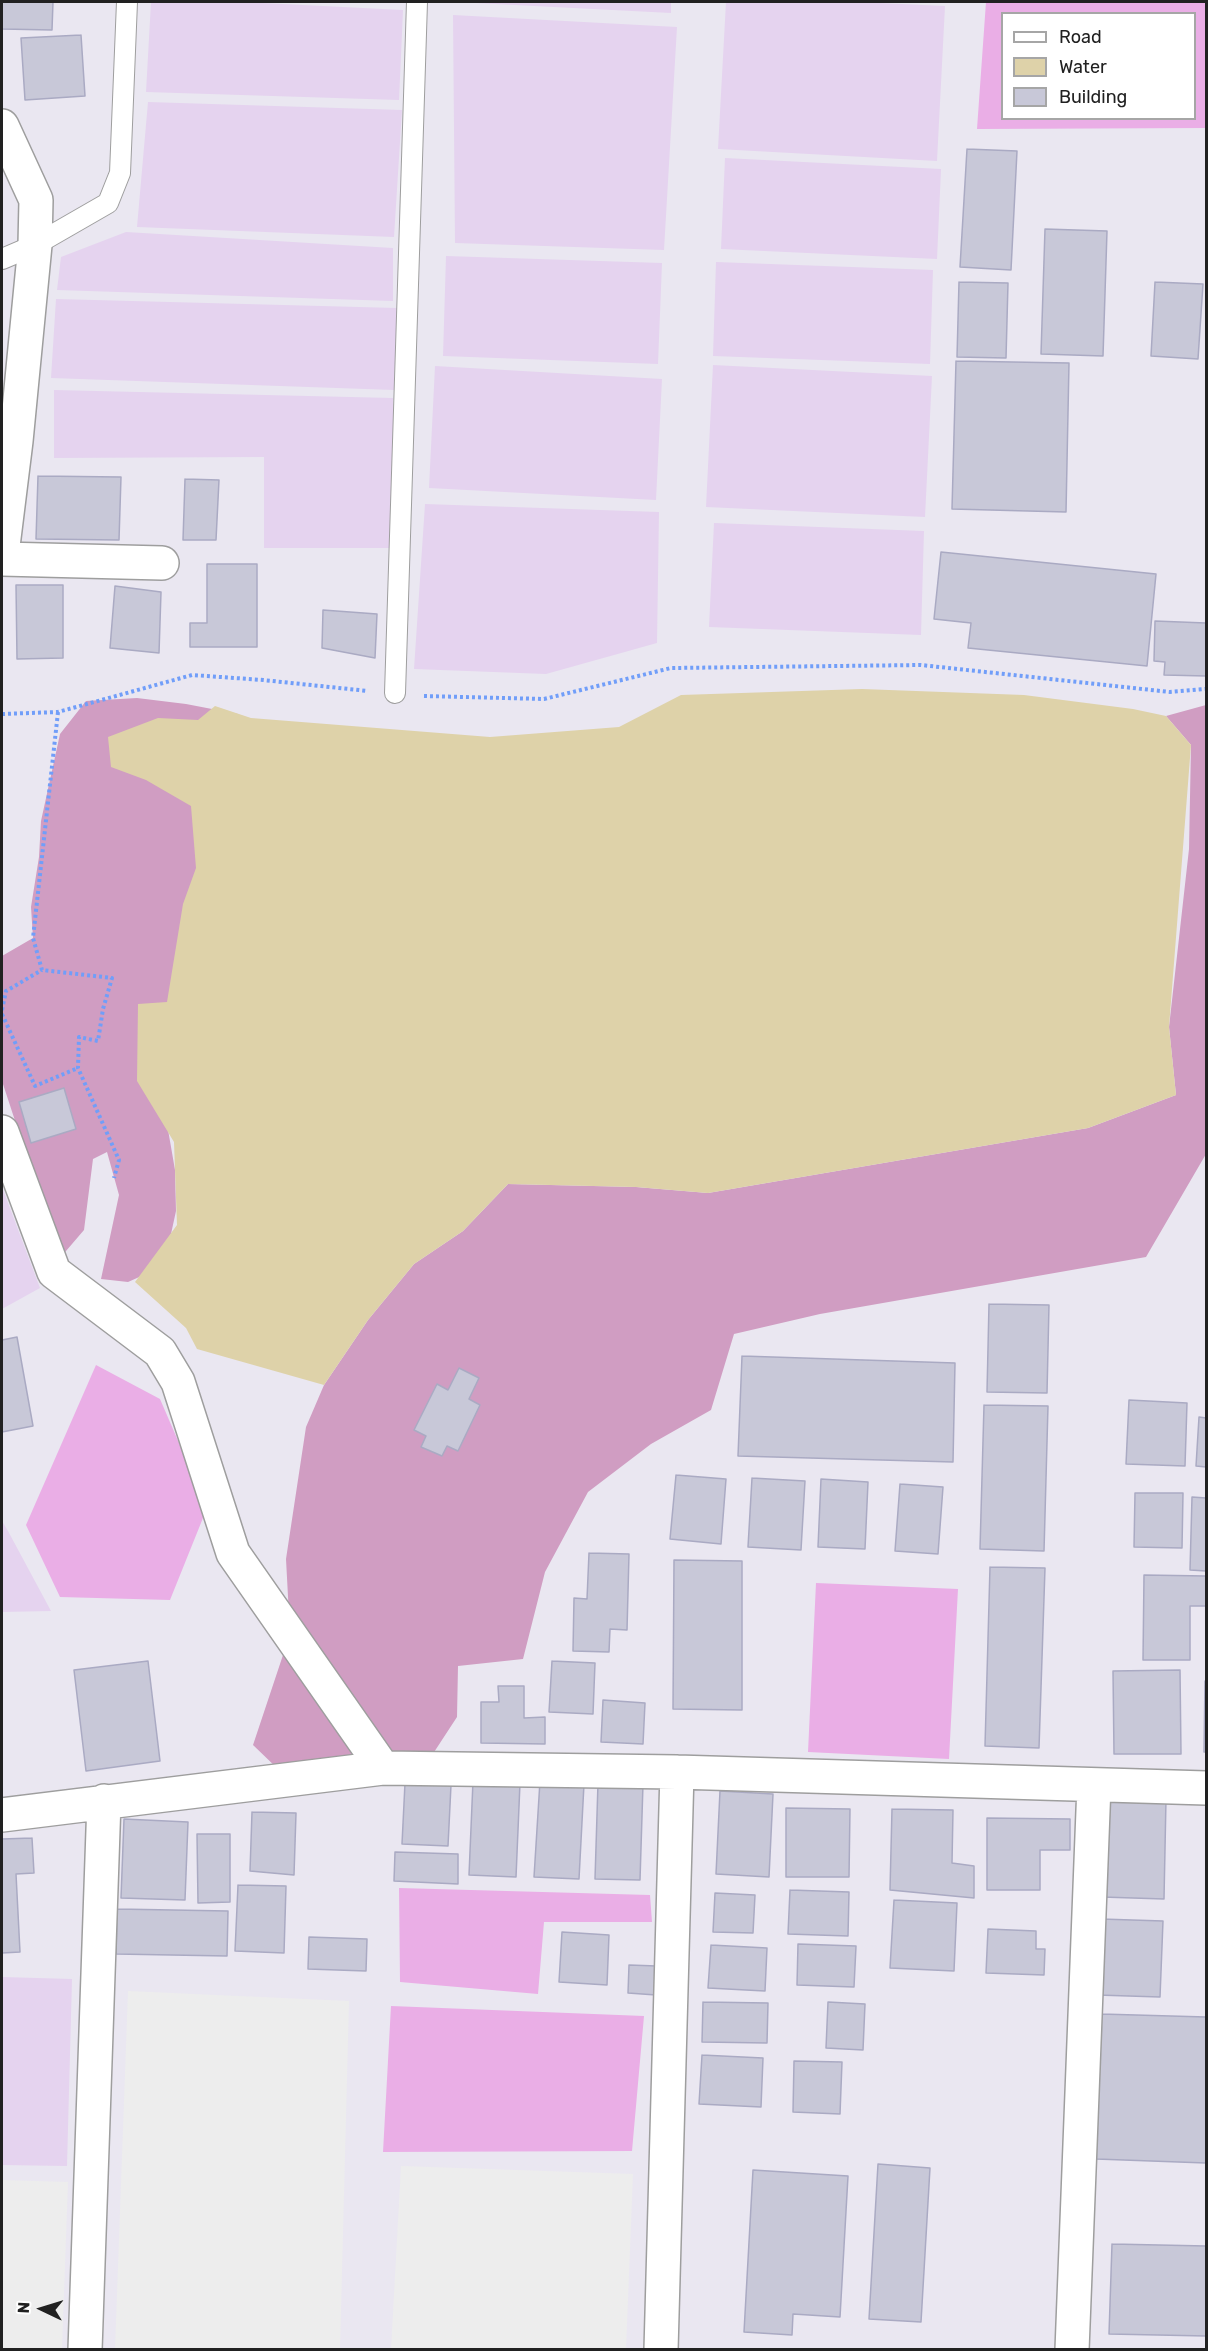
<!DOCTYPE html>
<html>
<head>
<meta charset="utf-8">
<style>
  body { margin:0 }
  #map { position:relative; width:1208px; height:2351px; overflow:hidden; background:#eae7f1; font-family:Rubik,sans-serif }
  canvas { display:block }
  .frame { position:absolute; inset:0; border:3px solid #212121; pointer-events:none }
  .legend { position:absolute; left:1001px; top:12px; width:195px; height:108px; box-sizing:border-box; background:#fff; border:2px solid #a6a6a6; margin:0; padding:8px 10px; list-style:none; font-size:18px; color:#212121 }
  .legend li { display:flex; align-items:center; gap:12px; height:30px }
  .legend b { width:30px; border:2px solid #a6a6a6 }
  .north { position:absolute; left:12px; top:2279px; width:60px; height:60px; -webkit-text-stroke:4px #fff; paint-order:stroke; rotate:274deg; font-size:16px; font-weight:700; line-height:24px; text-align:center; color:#212121 }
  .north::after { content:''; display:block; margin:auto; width:21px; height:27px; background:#212121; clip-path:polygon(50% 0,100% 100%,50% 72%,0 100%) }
</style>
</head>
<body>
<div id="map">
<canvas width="1208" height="2351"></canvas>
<div class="frame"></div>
<ul class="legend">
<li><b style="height:8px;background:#fff"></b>Road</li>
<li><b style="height:16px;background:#ded2a9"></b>Water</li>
<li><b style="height:16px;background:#c8c8d8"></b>Building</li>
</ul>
<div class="north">N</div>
</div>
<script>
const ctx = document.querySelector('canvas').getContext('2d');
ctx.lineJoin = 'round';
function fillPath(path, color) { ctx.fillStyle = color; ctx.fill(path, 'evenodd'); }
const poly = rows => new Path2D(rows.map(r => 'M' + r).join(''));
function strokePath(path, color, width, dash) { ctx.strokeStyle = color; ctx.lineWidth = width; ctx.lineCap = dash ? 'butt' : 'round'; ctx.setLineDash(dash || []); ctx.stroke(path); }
fillPath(poly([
  [151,2,243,2,403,10,399,100,146,92],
  [456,2,671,2,671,13],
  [726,2,858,2,945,6,937,161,718,149],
  [453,15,677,27,664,250,455,243],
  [148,102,402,110,394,237,137,227],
  [725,158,941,169,937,259,721,249],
  [126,232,393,248,393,301,57,290,61,257],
  [446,256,662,263,658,364,443,356],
  [716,262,933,270,930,364,713,356],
  [56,299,397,308,394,390,51,378],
  [713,365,932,376,925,517,706,507],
  [435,366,662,379,656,500,429,488],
  [54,390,393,398,394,548,264,548,264,457,54,458],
  [425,504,659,512,657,643,546,674,414,669],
  [714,523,924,531,921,635,709,627],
  [2,1187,40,1288,2,1309],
  [2,1521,8,1531,51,1611,2,1612],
  [2,1977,72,1979,67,2166,2,2165]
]), '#e5d3ef');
fillPath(poly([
  [986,2,1206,2,1206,128,977,129],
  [1002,14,1194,14,1194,118,1002,118],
  [96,1365,160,1399,207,1508,170,1600,60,1597,26,1525],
  [816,1583,958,1589,949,1759,808,1752],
  [399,1888,650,1895,652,1922,544,1922,538,1994,400,1982],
  [391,2006,644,2016,632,2151,383,2152]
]), '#eaaee6');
fillPath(poly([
  [137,698,186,704,238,714,162,1095,175,1170,176,1211,171,1234,146,1274,128,1282,101,1279,119,1195,107,1152,93,1159,84,1230,60,1258,2,1081,2,956,33,938,31,907,39,857,41,821,60,734,86,701],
  [1206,705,1206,1154,1146,1257,820,1314,734,1334,711,1410,651,1444,588,1492,545,1572,523,1659,458,1666,457,1717,423,1769,279,1770,253,1745,290,1634,286,1559,306,1427,324,1385,368,1320,414,1264,463,1231,508,1184,636,1187,708,1193,1088,1128,1176,1095,1169,1027,1189,849,1191,745,1166,716]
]), '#d09dc2');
fillPath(poly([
  [128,1991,349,2001,340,2349,115,2349],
  [401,2166,633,2174,626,2349,391,2349],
  [2,2180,68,2182,62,2349,2,2349]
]), '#ededed');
fillPath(poly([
  [862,689,1024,695,1133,709,1166,716,1191,745,1169,1027,1176,1095,1088,1128,708,1193,636,1187,508,1184,463,1231,414,1264,368,1320,324,1385,197,1349,186,1328,135,1282,177,1225,174,1142,137,1081,138,1004,167,1002,183,904,196,868,191,806,146,780,111,767,108,737,158,718,198,720,215,706,251,718,490,737,619,727,681,695]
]), '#ded2a9');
const building = poly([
  [2,2,53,2,52,30,2,29,2,2],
  [81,35,85,96,25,100,21,38,81,35],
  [967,149,1017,151,1011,270,960,267,967,149],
  [1045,229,1107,231,1103,356,1041,354,1045,229],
  [959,282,1008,283,1006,358,957,357,959,282],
  [1155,282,1203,284,1198,359,1151,356,1155,282],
  [956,361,1069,363,1066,512,952,509,956,361],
  [38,476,121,477,119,540,36,539,38,476],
  [185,479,219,480,216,540,183,540,185,479],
  [941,552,1156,574,1147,666,968,648,971,623,934,619,941,552],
  [207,564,257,564,257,647,190,647,190,623,207,623,207,564],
  [16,585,63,585,63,658,17,659,16,585],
  [115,586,161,592,159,653,110,648,115,586],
  [323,610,377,614,375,658,322,648,323,610],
  [1155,621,1206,623,1206,676,1164,675,1165,662,1154,661,1155,621],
  [64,1088,76,1129,31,1143,19,1102,64,1088],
  [989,1304,1049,1305,1047,1393,987,1392,989,1304],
  [17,1337,33,1426,2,1432,2,1340,17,1337],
  [742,1356,955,1363,953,1462,738,1456,742,1356],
  [459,1368,479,1378,469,1399,480,1405,458,1451,447,1446,442,1456,421,1447,426,1436,414,1430,437,1384,448,1390,459,1368],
  [1129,1400,1187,1403,1185,1466,1126,1464,1129,1400],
  [984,1405,1048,1406,1044,1551,980,1549,984,1405],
  [1199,1417,1206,1418,1206,1467,1196,1466,1199,1417],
  [676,1475,726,1479,721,1544,670,1539,676,1475],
  [752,1478,805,1481,801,1550,748,1547,752,1478],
  [821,1479,868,1482,865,1549,818,1547,821,1479],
  [900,1484,943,1487,938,1554,895,1551,900,1484],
  [1135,1493,1183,1493,1182,1548,1134,1547,1135,1493],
  [1192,1497,1206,1498,1206,1571,1190,1570,1192,1497],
  [589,1553,629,1554,627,1630,610,1629,609,1652,573,1651,574,1598,587,1599,589,1553],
  [674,1560,742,1561,742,1710,673,1709,674,1560],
  [990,1567,1045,1568,1039,1748,985,1746,990,1567],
  [1144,1575,1206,1576,1206,1606,1190,1606,1190,1660,1143,1660,1144,1575],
  [148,1661,160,1761,86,1771,74,1670,148,1661],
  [552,1661,595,1663,593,1714,549,1712,552,1661],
  [1180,1670,1181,1754,1114,1754,1113,1671,1180,1670],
  [1205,1681,1206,1682,1206,1752,1204,1752,1205,1681],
  [498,1686,524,1686,524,1718,545,1717,545,1744,481,1743,481,1702,499,1702,498,1686],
  [603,1700,645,1703,643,1744,601,1742,603,1700],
  [473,1781,520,1783,516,1877,469,1875,473,1781],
  [540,1781,584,1784,579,1879,534,1877,540,1781],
  [405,1783,451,1785,448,1846,402,1844,405,1783],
  [598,1783,643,1784,640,1880,595,1879,598,1783],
  [720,1791,773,1794,769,1877,716,1874,720,1791],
  [1104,1797,1166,1799,1164,1899,1102,1897,1104,1797],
  [786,1808,850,1809,849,1877,786,1877,786,1808],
  [892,1809,953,1810,952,1863,974,1866,974,1898,890,1890,892,1809],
  [252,1812,296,1813,294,1875,250,1871,252,1812],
  [987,1818,1070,1819,1070,1850,1040,1850,1040,1890,987,1890,987,1818],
  [124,1819,188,1822,185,1900,121,1898,124,1819],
  [197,1834,230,1834,230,1902,198,1903,197,1834],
  [32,1838,34,1873,16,1874,20,1952,2,1953,2,1839,32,1838],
  [395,1852,458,1854,458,1884,394,1881,395,1852],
  [238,1885,286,1886,284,1953,235,1951,238,1885],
  [790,1890,849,1892,848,1936,788,1934,790,1890],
  [715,1893,755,1895,753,1933,713,1932,715,1893],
  [894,1900,957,1903,954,1971,890,1968,894,1900],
  [117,1909,228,1911,227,1956,116,1954,117,1909],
  [1101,1919,1163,1921,1160,1997,1097,1995,1101,1919],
  [988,1929,1036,1931,1036,1949,1045,1949,1044,1975,986,1973,988,1929],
  [562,1932,609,1935,607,1985,559,1982,562,1932],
  [309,1937,367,1939,366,1971,308,1969,309,1937],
  [798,1944,856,1946,854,1987,797,1985,798,1944],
  [711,1945,767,1948,765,1991,708,1988,711,1945],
  [629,1965,657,1966,656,1995,628,1993,629,1965],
  [703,2002,768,2003,767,2043,702,2042,703,2002],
  [828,2002,865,2004,863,2050,826,2048,828,2002],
  [1101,2014,1206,2017,1206,2163,1096,2159,1101,2014],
  [702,2055,763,2058,761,2107,699,2104,702,2055],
  [794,2061,842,2062,840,2114,793,2112,794,2061],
  [878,2164,930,2168,921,2322,869,2319,878,2164],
  [753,2170,848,2176,840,2317,793,2314,792,2335,744,2332,753,2170],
  [1112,2244,1206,2246,1206,2336,1109,2334,1112,2244]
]);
fillPath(building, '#c8c8d8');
strokePath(building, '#aaaac3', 1.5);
const lane = poly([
  [2,259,35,245,108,203,120,173,127,2],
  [395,693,417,2]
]);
const street = poly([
  [2,126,36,200,35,245,16,441,2,554],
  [2,559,162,563],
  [2,1132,54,1272,160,1352,178,1382,233,1553,383,1768],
  [2,1815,383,1768,677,1772,1206,1788],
  [85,2350,104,1801],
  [661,2350,677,1772],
  [1072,2350,1094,1785]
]);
strokePath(lane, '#9e9e9e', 22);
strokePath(street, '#9e9e9e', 36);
strokePath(poly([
  [424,696,544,699,671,668,921,665,1170,692,1206,689],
  [58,712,33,938,42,970,112,978,103,1009,98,1041,79,1037,78,1068,119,1160,114,1178],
  [2,714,58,712,192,675,263,680,368,691],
  [2,1010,6,991,42,970],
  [2,1014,35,1086,78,1068]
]), '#719ef9', 4, [3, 3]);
strokePath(lane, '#fff', 20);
strokePath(street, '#fff', 33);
</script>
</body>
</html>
